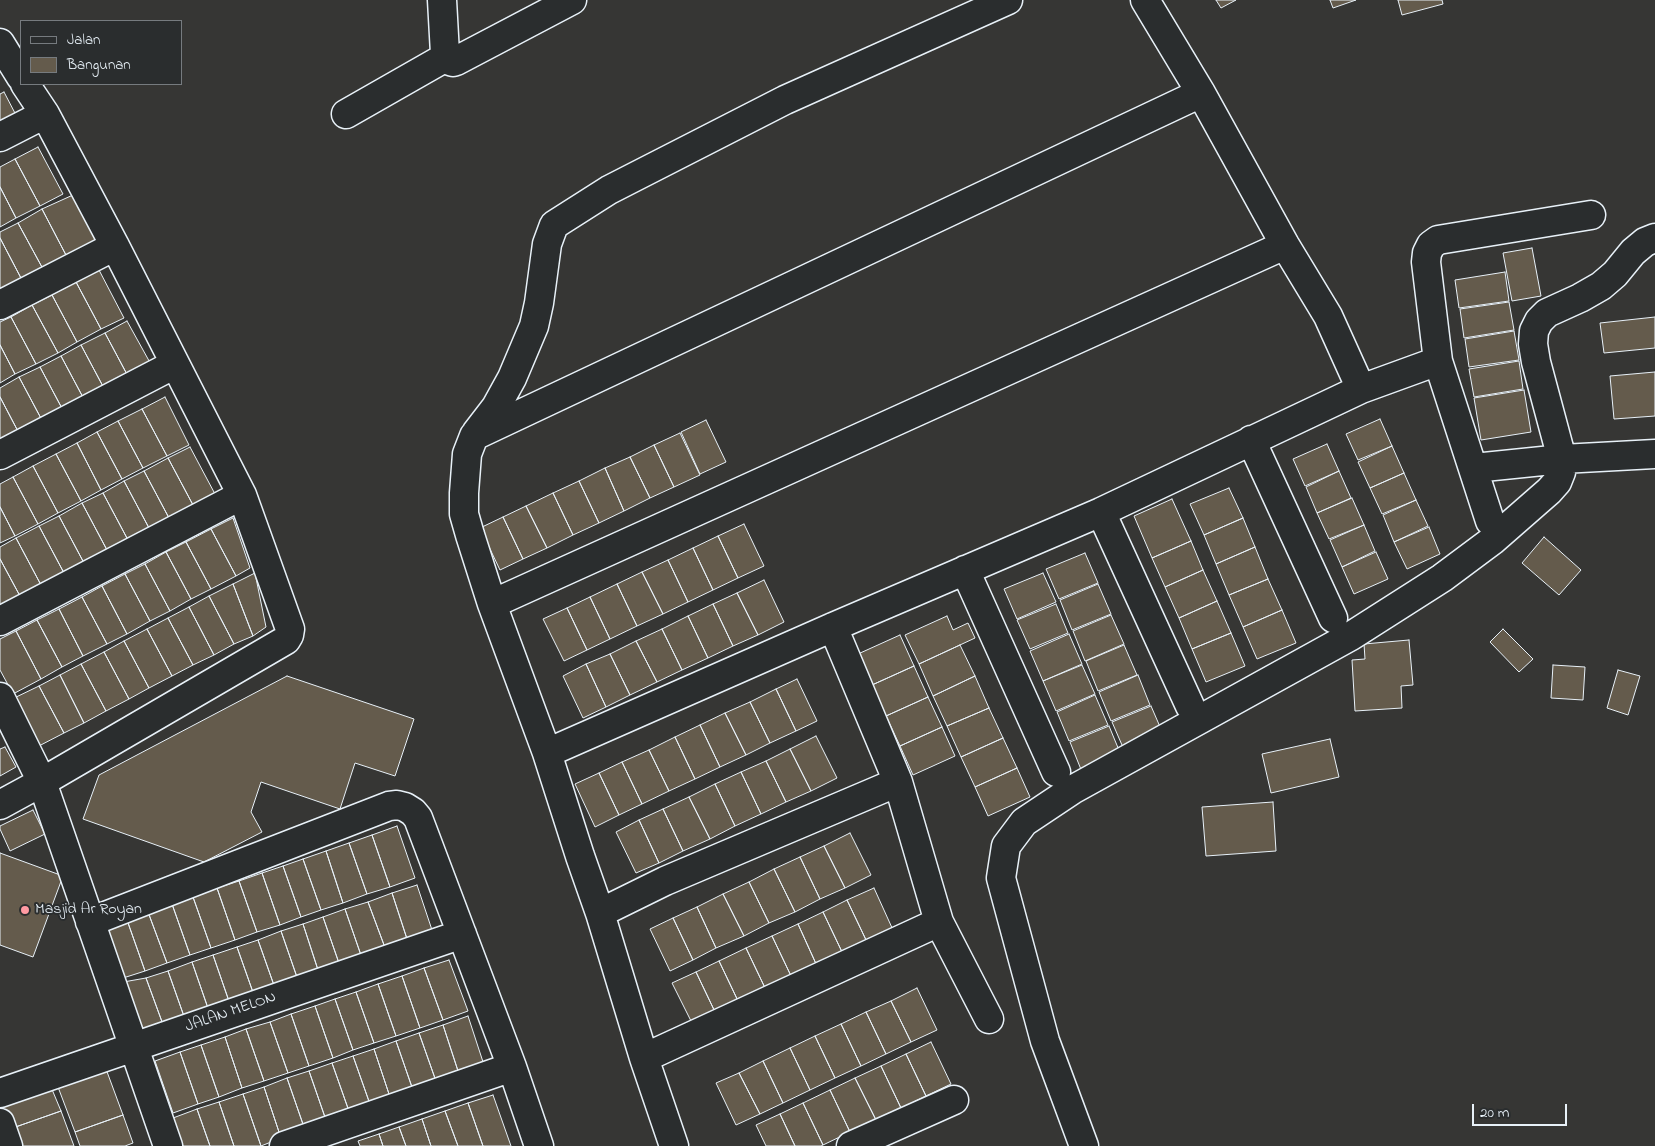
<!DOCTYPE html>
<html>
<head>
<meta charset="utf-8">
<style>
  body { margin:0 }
  #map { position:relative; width:1655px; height:1146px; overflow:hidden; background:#363634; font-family:"Indie Flower",sans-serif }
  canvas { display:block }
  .legend { position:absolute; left:20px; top:20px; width:162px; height:65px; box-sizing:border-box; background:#2a2d2e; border:1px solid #767b7f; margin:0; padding:6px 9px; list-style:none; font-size:15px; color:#e8f1f8 }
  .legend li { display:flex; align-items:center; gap:10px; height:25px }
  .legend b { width:25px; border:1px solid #767b7f }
  .scale { position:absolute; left:1472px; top:1104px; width:95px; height:22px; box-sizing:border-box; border:2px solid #e8f1f8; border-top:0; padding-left:6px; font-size:15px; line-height:18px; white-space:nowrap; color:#e8f1f8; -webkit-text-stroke:4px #2a2d2e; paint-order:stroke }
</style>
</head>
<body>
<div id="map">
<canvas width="1655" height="1146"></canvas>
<ul class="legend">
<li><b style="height:6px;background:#2a2d2e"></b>Jalan</li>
<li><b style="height:14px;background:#645b4c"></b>Bangunan</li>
</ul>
<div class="scale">20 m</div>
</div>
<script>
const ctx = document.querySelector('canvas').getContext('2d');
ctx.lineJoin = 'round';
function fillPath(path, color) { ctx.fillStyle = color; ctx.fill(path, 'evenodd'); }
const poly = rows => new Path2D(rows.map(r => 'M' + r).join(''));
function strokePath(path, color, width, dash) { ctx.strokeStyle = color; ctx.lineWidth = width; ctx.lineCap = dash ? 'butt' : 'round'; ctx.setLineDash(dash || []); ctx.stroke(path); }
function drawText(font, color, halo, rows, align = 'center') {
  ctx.font = font + ' "Indie Flower",sans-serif'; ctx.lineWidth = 4; ctx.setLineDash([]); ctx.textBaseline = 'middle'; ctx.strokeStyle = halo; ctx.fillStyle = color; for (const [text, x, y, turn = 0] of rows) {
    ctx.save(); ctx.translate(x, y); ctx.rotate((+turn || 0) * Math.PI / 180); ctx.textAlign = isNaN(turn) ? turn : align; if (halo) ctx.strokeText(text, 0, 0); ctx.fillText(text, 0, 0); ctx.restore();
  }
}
const building = poly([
  [1216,0,1236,0,1221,8,1216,0],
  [1330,0,1356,0,1333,8,1330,0],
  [1398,0,1442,0,1443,4,1402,15,1398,0],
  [4,92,17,117,0,126,0,94,4,92],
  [38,147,63,194,40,206,15,159,38,147],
  [15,159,40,206,16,218,0,187,0,167,15,159],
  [0,187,16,218,0,227,0,187],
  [73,195,96,241,67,257,42,209,73,195],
  [42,209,67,257,43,269,18,223,42,209],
  [18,223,43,269,22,280,0,238,0,232,18,223],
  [0,238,22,280,2,291,0,287,0,238],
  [1532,248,1541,296,1512,301,1503,253,1532,248],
  [99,270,124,318,101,329,76,282,99,270],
  [1505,272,1509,301,1459,308,1455,280,1505,272],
  [76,282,101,329,77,342,52,295,76,282],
  [52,295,77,342,58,353,32,305,52,295],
  [1509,302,1514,330,1464,338,1460,309,1509,302],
  [32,305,58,353,36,364,11,317,32,305],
  [11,317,36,364,15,374,0,345,0,322,11,317],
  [1655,317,1655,348,1604,353,1600,323,1655,317],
  [127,321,153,368,130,380,105,333,127,321],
  [1514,331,1519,360,1469,367,1465,339,1514,331],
  [105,333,130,380,106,392,81,345,105,333],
  [0,345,15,374,0,383,0,345],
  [81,345,106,392,86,403,61,356,81,345],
  [61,356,86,403,65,414,40,367,61,356],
  [1519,361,1523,389,1474,397,1469,369,1519,361],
  [40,367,65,414,44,424,19,377,40,367],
  [1655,372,1655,416,1614,419,1610,376,1655,372],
  [19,377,44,424,21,437,0,397,0,388,19,377],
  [1524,390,1531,432,1481,440,1474,398,1524,390],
  [0,397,21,437,0,446,0,397],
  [165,397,189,445,167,456,142,409,165,397],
  [142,409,167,456,143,468,118,421,142,409],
  [1380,419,1392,446,1358,460,1346,434,1380,419],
  [706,420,726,462,700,474,681,432,706,420],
  [118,421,143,468,122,479,97,432,118,421],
  [97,432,122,479,101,490,77,443,97,432],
  [680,433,700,475,674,487,654,445,680,433],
  [77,443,101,490,81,501,56,454,77,443],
  [1327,444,1339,471,1305,486,1293,459,1327,444],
  [654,445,674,487,650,498,630,457,654,445],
  [1392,446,1404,473,1370,488,1358,462,1392,446],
  [190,447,215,494,193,505,168,458,190,447],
  [56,454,81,501,58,513,33,466,56,454],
  [630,457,650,498,624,511,605,468,630,457],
  [168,458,193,505,169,518,144,471,168,458],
  [33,466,58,513,38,524,13,477,33,466],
  [605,468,624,511,599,523,579,481,605,468],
  [144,471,169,518,149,528,124,481,144,471],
  [1339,471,1351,498,1317,513,1306,487,1339,471],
  [1404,473,1416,500,1382,514,1370,488,1404,473],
  [13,477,38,524,15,536,0,507,0,484,13,477],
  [124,481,149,528,128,540,103,493,124,481],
  [579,481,599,523,573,535,553,493,579,481],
  [1229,488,1243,518,1204,535,1190,504,1229,488],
  [103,493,128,540,107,550,82,503,103,493],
  [553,493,573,535,547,548,526,506,553,493],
  [1352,498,1364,525,1329,539,1317,513,1352,498],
  [1172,499,1191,541,1152,558,1134,516,1172,499],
  [1416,500,1428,526,1394,542,1383,515,1416,500],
  [82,503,107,550,84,563,59,516,82,503],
  [526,506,547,548,523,559,503,517,526,506],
  [0,507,15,536,0,543,0,507],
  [59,516,84,563,64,573,39,526,59,516],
  [503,517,523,559,500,570,480,528,503,517],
  [233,518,250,568,236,576,211,529,233,518],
  [1243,518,1255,547,1216,564,1204,535,1243,518],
  [744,524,764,566,738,578,718,536,744,524],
  [1364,525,1375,551,1342,567,1330,540,1364,525],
  [39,526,64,573,41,585,16,538,39,526],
  [1429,527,1440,554,1407,569,1394,542,1429,527],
  [211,529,236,576,211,589,186,542,211,529],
  [718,536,738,578,713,590,693,548,718,536],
  [1544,537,1581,570,1559,595,1522,563,1544,537],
  [16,538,41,585,20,596,0,559,0,547,16,538],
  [1191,541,1203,570,1165,587,1152,558,1191,541],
  [186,542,211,589,191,599,166,552,186,542],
  [1255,547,1268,579,1229,595,1216,564,1255,547],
  [693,548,713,590,688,602,668,560,693,548],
  [166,552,191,599,170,611,145,564,166,552],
  [1376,552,1388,579,1354,594,1342,567,1376,552],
  [1085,553,1098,583,1059,599,1046,569,1085,553],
  [0,559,20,596,0,607,0,559],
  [668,560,688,602,663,614,642,572,668,560],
  [145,564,170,611,150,621,125,574,145,564],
  [1203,570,1217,601,1179,618,1165,587,1203,570],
  [642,572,663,614,637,626,617,584,642,572],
  [255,573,266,627,253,636,233,584,255,573],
  [1043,573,1056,602,1017,619,1004,589,1043,573],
  [125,574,150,621,127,634,102,586,125,574],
  [1268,579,1282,610,1243,627,1229,595,1268,579],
  [764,580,784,622,758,635,737,593,764,580],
  [233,584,253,636,234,644,209,596,233,584],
  [617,584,637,626,610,639,590,597,617,584],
  [1098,584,1111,614,1072,630,1060,600,1098,584],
  [102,586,127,634,107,644,82,597,102,586],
  [737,593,758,635,733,646,713,604,737,593],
  [209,596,234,644,214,655,189,607,209,596],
  [82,597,107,644,83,656,59,609,82,597],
  [590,597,610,639,587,650,567,608,590,597],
  [1217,601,1231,633,1192,649,1179,618,1217,601],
  [713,604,733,646,708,658,688,616,713,604],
  [1056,604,1068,633,1030,649,1017,620,1056,604],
  [189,607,214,655,193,665,168,618,189,607],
  [567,608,587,650,564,661,543,619,567,608],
  [59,609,83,656,62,667,37,620,59,609],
  [1282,610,1296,643,1257,659,1243,627,1282,610],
  [1111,615,1124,644,1085,661,1073,631,1111,615],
  [688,616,708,658,682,670,662,629,688,616],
  [947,616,953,630,968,623,975,638,919,664,905,635,947,616],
  [168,618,193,665,172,676,147,629,168,618],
  [37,620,62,667,41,679,16,631,37,620],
  [147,629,172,676,149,688,124,641,147,629],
  [662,629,682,670,657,682,636,641,662,629],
  [1503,629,1533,659,1519,672,1490,642,1503,629],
  [16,631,41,679,13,694,0,670,0,639,16,631],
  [1231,633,1245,666,1206,682,1192,649,1231,633],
  [1069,634,1082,664,1043,681,1030,651,1069,634],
  [900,635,914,666,872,685,858,654,900,635],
  [1409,640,1413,685,1401,686,1402,708,1355,711,1352,660,1365,659,1364,644,1409,640],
  [124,641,149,688,129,699,104,652,124,641],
  [636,641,657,682,630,695,610,654,636,641],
  [960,645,975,676,933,696,919,664,960,645],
  [1124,645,1137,675,1098,691,1086,661,1124,645],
  [104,652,129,699,106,711,81,664,104,652],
  [610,654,630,695,606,707,586,664,610,654],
  [81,664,106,711,84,723,60,675,81,664],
  [586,664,606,707,583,718,563,676,586,664],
  [1082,665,1095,694,1056,711,1043,681,1082,665],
  [1553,665,1585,667,1583,700,1551,698,1553,665],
  [914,666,928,697,886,716,872,685,914,666],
  [1618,670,1640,676,1628,715,1607,708,1618,670],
  [60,675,84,723,64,733,39,686,60,675],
  [1138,675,1150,705,1111,721,1099,692,1138,675],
  [287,676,414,719,395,776,355,763,340,809,261,782,251,812,262,832,204,862,83,819,99,775,287,676],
  [975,676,989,708,947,726,933,696,975,676],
  [797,679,817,721,796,731,776,689,797,679],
  [39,686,64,733,35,748,10,700,39,686],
  [776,689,796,731,770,743,750,702,776,689],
  [1095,695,1108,725,1069,741,1057,712,1095,695],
  [928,697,942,727,900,746,886,716,928,697],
  [750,702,770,743,746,755,725,713,750,702],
  [1151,706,1164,736,1125,752,1112,722,1151,706],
  [989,708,1003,738,961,757,947,726,989,708],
  [725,713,746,755,720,767,700,725,725,713],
  [700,725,720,767,695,779,675,737,700,725],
  [1109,726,1121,755,1082,772,1070,742,1109,726],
  [942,727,955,756,913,775,900,746,942,727],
  [816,736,837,778,811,791,790,749,816,736],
  [675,737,695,779,669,791,649,750,675,737],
  [1003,738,1017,768,975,787,961,757,1003,738],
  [1330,739,1339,777,1271,793,1262,754,1330,739],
  [5,747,16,767,0,776,0,749,5,747],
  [790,749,811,791,786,802,766,761,790,749],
  [649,750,669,791,642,804,622,762,649,750],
  [766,761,786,802,761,814,741,772,766,761],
  [622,762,642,804,619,815,599,773,622,762],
  [1017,768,1030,797,988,816,975,787,1017,768],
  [741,772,761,814,735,826,715,784,741,772],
  [599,773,619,815,595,827,575,784,599,773],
  [715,784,735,826,710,839,689,797,715,784],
  [689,797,710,839,683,851,663,809,689,797],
  [1273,802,1276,851,1206,856,1202,807,1273,802],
  [663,809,683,851,659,863,639,820,663,809],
  [33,810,45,834,10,851,0,829,0,826,33,810],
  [639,820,659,863,636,873,616,832,639,820],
  [397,826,415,878,390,887,372,835,397,826],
  [850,833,871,875,845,888,824,846,850,833],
  [372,835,390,887,367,894,349,843,372,835],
  [349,843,367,894,343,903,326,851,349,843],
  [824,846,845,888,820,899,800,857,824,846],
  [326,851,343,903,321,910,303,859,326,851],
  [0,853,63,876,33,957,0,945,0,853],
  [800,857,820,899,795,912,774,869,800,857],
  [303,859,321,910,301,917,283,866,303,859],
  [283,866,301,917,280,925,262,873,283,866],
  [774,869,795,912,769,923,749,882,774,869],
  [262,873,280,925,257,932,239,881,262,873],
  [239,881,257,932,235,940,217,888,239,881],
  [749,882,769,923,744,936,723,894,749,882],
  [417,885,434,936,409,945,392,893,417,885],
  [217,888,235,940,211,948,193,897,217,888],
  [874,888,893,930,867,942,847,900,874,888],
  [392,893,409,945,387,953,368,902,392,893],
  [723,894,744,936,716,948,697,907,723,894],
  [193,897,211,948,190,955,172,904,193,897],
  [847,900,867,942,843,954,823,912,847,900],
  [368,902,387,953,363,961,345,909,368,902],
  [172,904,190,955,167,963,148,912,172,904],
  [697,907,716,948,693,960,673,918,697,907],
  [345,909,363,961,341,969,323,917,345,909],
  [148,912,167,963,145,971,127,920,148,912],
  [823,912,843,954,817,966,798,924,823,912],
  [323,917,341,969,320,976,303,924,323,917],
  [673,918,693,960,670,971,650,929,673,918],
  [127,920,145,971,120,979,103,928,127,920],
  [303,924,320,976,299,983,281,931,303,924],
  [798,924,817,966,792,978,772,936,798,924],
  [281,931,299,983,276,991,258,940,281,931],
  [772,936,792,978,766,990,746,948,772,936],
  [258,940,276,991,255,998,237,947,258,940],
  [237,947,255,998,231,1007,213,955,237,947],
  [746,948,766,990,739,1003,719,961,746,948],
  [213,955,231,1007,210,1014,192,962,213,955],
  [449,960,468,1011,443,1020,424,968,449,960],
  [719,961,739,1003,716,1014,696,972,719,961],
  [192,962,210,1014,186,1022,168,971,192,962],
  [424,968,443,1020,420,1028,402,976,424,968],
  [168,971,186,1022,165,1030,146,978,168,971],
  [696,972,716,1014,693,1025,672,983,696,972],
  [402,976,420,1028,396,1036,378,984,402,976],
  [146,978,165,1030,136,1039,112,984,146,978],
  [378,984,396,1036,374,1043,356,992,378,984],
  [917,988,937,1030,911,1042,891,1001,917,988],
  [356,992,374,1043,353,1050,335,999,356,992],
  [335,999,353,1050,333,1058,315,1006,335,999],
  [891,1001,911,1042,886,1054,866,1012,891,1001],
  [315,1006,333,1058,309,1066,291,1014,315,1006],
  [866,1012,886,1054,861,1066,841,1024,866,1012],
  [291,1014,309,1066,288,1073,270,1022,291,1014],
  [468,1016,485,1068,460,1077,443,1025,468,1016],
  [270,1022,288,1073,264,1081,246,1029,270,1022],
  [841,1024,861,1066,835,1078,815,1036,841,1024],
  [443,1025,460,1077,437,1084,419,1033,443,1025],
  [246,1029,264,1081,242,1088,225,1037,246,1029],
  [419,1033,437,1084,414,1093,396,1041,419,1033],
  [815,1036,835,1078,810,1090,790,1048,815,1036],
  [225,1037,242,1088,219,1097,201,1045,225,1037],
  [396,1041,414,1093,391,1100,374,1049,396,1041],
  [931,1042,951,1084,926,1096,906,1054,931,1042],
  [201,1045,219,1097,198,1104,180,1052,201,1045],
  [790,1048,810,1090,783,1103,763,1061,790,1048],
  [374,1049,391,1100,371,1107,353,1056,374,1049],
  [180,1052,198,1104,173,1113,155,1061,180,1052],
  [906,1054,926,1096,901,1108,881,1066,906,1054],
  [353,1056,371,1107,350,1114,332,1063,353,1056],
  [763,1061,783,1103,760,1114,739,1073,763,1061],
  [332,1063,350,1114,327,1123,309,1071,332,1063],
  [881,1066,901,1108,876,1120,855,1078,881,1066],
  [106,1069,123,1115,75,1132,58,1087,106,1069],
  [309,1071,327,1123,305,1130,287,1078,309,1071],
  [739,1073,760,1114,736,1125,716,1083,739,1073],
  [287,1078,305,1130,281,1138,264,1087,287,1078],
  [855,1078,876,1120,850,1132,830,1090,855,1078],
  [51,1087,61,1111,7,1130,0,1111,0,1106,51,1087],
  [264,1087,281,1138,261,1146,243,1094,264,1087],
  [830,1090,850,1132,823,1145,803,1103,830,1090],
  [243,1094,261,1146,234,1146,219,1102,243,1094],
  [493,1095,511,1146,483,1146,468,1103,493,1095],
  [219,1102,234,1146,210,1146,197,1109,219,1102],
  [468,1103,483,1146,458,1146,445,1111,468,1103],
  [803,1103,823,1145,821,1146,795,1146,780,1114,803,1103],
  [197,1109,210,1146,183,1146,173,1118,197,1109],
  [61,1111,74,1146,13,1146,7,1130,61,1111],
  [445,1111,458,1146,431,1146,422,1119,445,1111],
  [780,1114,795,1146,766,1146,756,1125,780,1114],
  [123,1115,133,1143,125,1146,80,1146,75,1132,123,1115],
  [422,1119,431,1146,406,1146,399,1127,422,1119],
  [399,1127,406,1146,383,1146,379,1134,399,1127],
  [379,1134,383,1146,360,1146,358,1141,379,1134]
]);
fillPath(building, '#645b4c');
strokePath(building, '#e8f1f8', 1);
const minor = poly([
  [442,0,445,54,447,60,453,62,456,61,572,0],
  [1145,0,1201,93,1285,245,1328,316,1361,389],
  [0,43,21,77],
  [346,114,446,57],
  [0,137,45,114],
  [0,305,115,246],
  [476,433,496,407,512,378,534,326,539,303,547,244,554,225,609,190,785,100,1008,0],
  [1251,440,1333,618],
  [0,455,175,364],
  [1474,468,1562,459,1655,454],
  [1101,512,1190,706],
  [1490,521,1438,361,1426,262,1427,253,1431,245,1438,240,1591,215],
  [965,570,1056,772],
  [492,604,1285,245],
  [0,621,242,495],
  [833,627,898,782,939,922,989,1019],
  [0,697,42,782,168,1146],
  [547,753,833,627,1101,512,1361,389,1438,361],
  [898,782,665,881,600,913,580,856,547,753,492,604,470,535,464,514,464,493,467,454,474,436,1201,93],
  [0,805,42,782,286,640,289,635,290,629,242,495,115,246,45,114,25,84],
  [600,913,644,1058,674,1146],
  [90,922,389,806,397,805,405,807,413,812,418,818,512,1067,539,1146],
  [644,1058,939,922],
  [0,1093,462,934],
  [0,1123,8,1146],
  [284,1146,512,1067],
  [851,1146,954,1100],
  [1084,1146,1045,1041,1001,878,1006,846,1024,822,1072,790,1351,636,1442,578,1493,540,1549,491,1557,482,1561,472,1562,459,1536,362,1533,344,1534,331,1539,321,1547,313,1580,298,1601,286,1615,274,1633,252,1645,242,1655,238]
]);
strokePath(minor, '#e8f1f8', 31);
strokePath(minor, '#2a2d2e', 28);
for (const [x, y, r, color] of [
  [25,910,5,"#ff9aa2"]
]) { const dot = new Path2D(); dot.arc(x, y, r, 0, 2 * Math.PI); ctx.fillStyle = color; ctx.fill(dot); strokePath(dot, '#2a2d2e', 2); }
drawText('16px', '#e8f1f8', '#2a2d2e', [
  ["Masjid Ar Royan",35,910]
], 'left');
drawText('16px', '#e8f1f8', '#2a2d2e', [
  ["JALAN MELON",231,1013,-19]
]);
</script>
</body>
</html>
